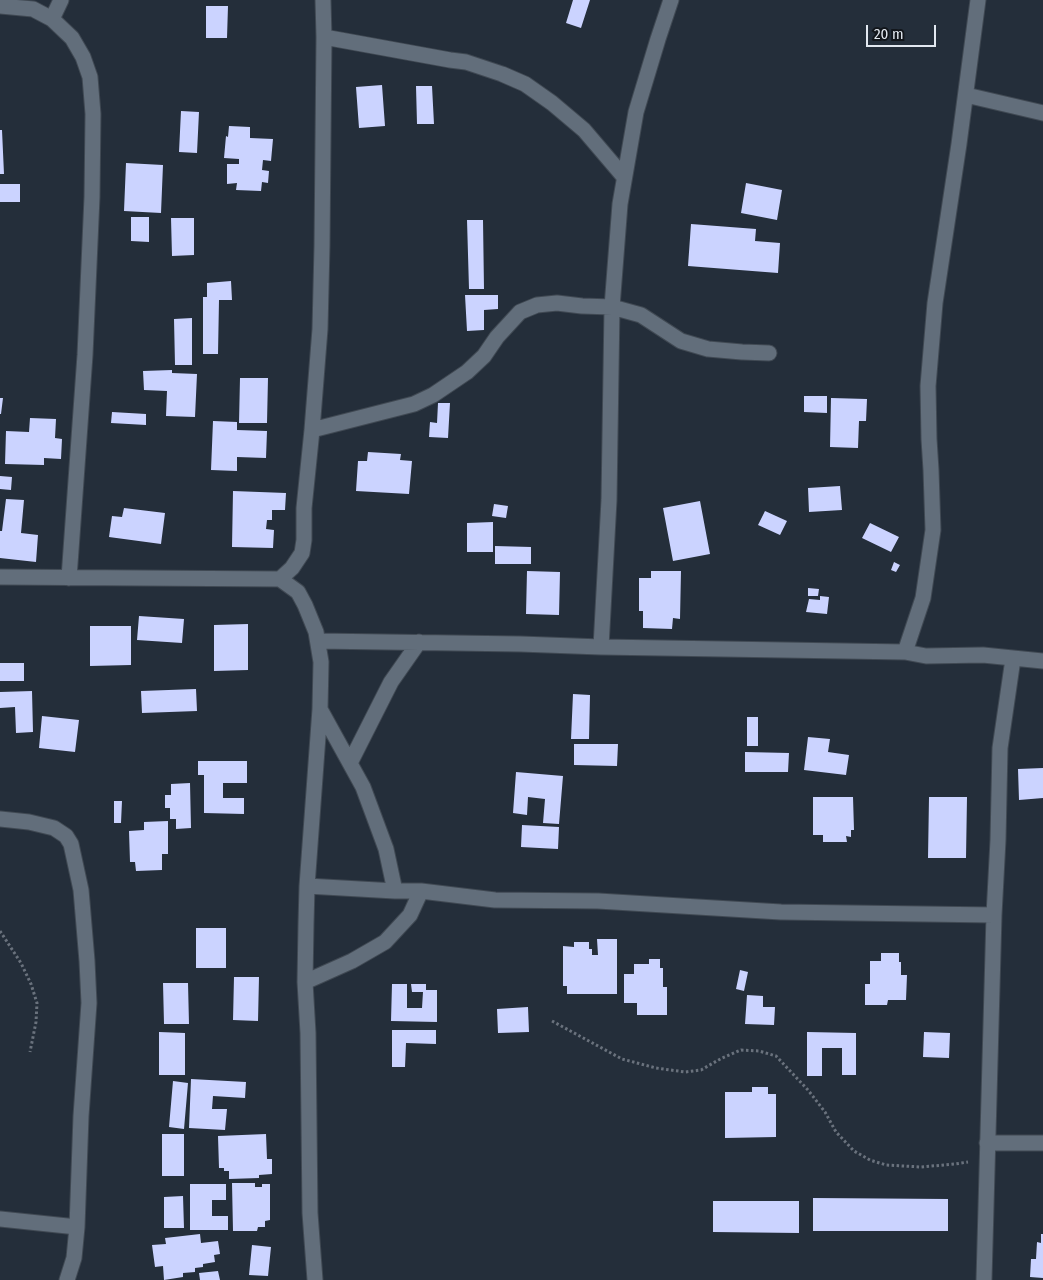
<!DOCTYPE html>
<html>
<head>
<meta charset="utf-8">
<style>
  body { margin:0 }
  #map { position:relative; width:1043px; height:1280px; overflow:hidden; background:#242e3a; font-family:"Fira Sans Condensed",sans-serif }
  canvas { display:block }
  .scale { position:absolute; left:866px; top:25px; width:70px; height:22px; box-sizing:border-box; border:2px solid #e2e8f0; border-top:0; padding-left:6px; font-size:15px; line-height:18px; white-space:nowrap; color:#e2e8f0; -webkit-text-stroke:4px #12161b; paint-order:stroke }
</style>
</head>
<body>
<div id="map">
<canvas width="1043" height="1280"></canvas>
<div class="scale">20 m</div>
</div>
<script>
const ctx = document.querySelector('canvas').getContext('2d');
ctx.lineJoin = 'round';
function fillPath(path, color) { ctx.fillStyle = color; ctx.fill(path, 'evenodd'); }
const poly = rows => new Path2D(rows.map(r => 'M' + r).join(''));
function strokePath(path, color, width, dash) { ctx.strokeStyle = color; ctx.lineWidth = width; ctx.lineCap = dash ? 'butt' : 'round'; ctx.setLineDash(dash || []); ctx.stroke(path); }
fillPath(poly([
  [573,0,590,0,581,28,566,23],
  [206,6,228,6,227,38,206,38],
  [382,85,385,126,359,128,356,87],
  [416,86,432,86,434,124,417,124],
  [181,111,199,112,197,153,179,152],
  [229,126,250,127,250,138,273,139,271,161,263,160,262,170,269,171,268,183,262,182,261,191,236,190,237,183,227,184,227,164,239,164,239,159,224,158,226,136,228,137],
  [0,130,2,130,4,174,0,174],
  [126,163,163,165,161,213,124,211],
  [746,183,782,190,777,220,741,213],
  [0,184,20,184,20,202,0,202],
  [131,217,149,217,149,242,131,241],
  [171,218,194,218,194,255,172,256],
  [467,220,483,220,484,289,469,289],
  [691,224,756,229,755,241,780,243,778,273,688,266],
  [231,281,232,300,219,300,218,354,203,354,203,297,207,297,207,283],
  [465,295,498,295,498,309,484,310,484,330,467,331],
  [192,318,192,365,175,365,174,319],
  [172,370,172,373,197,374,195,417,166,416,167,391,144,390,143,371],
  [240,378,268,378,267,423,239,423],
  [804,396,827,396,827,413,804,412],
  [0,398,3,398,1,414,0,414],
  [831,398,867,399,866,421,859,421,858,448,830,447],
  [438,403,450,403,448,438,429,437,430,422,437,423],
  [112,412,146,414,146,425,111,423],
  [30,418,56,419,55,438,62,439,61,459,44,458,44,465,5,464,6,431,29,432],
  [213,421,237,422,237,430,267,431,266,458,237,457,237,471,211,470],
  [368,452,401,454,400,460,412,461,409,494,356,491,358,461,367,461],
  [0,476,12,477,11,490,0,489],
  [840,486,842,510,809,512,808,488],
  [233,491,286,493,285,510,272,510,272,520,267,520,266,529,274,530,273,548,232,547],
  [6,499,24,500,21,533,38,535,36,562,0,558,0,531,2,531],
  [700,501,710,554,673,561,663,508],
  [494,504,508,506,506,518,492,516],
  [124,508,165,513,161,544,109,537,112,516,122,517],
  [765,511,787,521,780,535,758,525],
  [493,522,493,552,467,552,467,523],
  [870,523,899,537,891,552,862,538],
  [495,546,531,547,531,564,495,564],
  [894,562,900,565,896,572,891,570],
  [527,571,560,572,559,615,526,614],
  [651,571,681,571,680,619,673,618,672,629,643,628,643,611,639,611,639,578,651,578],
  [808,588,819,589,818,596,808,596],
  [820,596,829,597,827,614,806,612,809,599,820,600],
  [139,616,184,619,182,643,137,640],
  [248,624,248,670,214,671,214,625],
  [90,626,131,626,131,665,90,666],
  [0,663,24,663,24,681,0,681],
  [196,689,197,711,142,713,141,691],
  [32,691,33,732,16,733,15,707,0,708,0,692],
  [573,694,590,695,589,739,571,739],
  [42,716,79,720,75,752,39,748],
  [747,717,758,717,758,746,747,746],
  [808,737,830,739,828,752,849,755,846,775,804,770],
  [574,744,618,744,617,766,574,765],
  [745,752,789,753,788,772,745,772],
  [198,761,247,761,247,783,223,783,223,798,244,798,244,814,204,813,204,775,198,775],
  [1043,768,1043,798,1019,800,1018,769],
  [516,772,563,776,559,824,543,823,545,799,528,797,527,815,513,813],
  [190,783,191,828,176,829,176,819,170,819,170,808,165,808,165,795,171,795,171,784],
  [813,797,853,797,854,830,851,830,851,837,846,836,847,842,823,842,823,835,813,835],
  [929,797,967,797,966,858,928,858],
  [114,801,122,801,121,823,114,823],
  [168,821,168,854,162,854,162,870,136,871,135,862,130,862,129,831,144,830,144,822],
  [522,825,559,827,558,849,521,847],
  [196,928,226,928,226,968,196,968],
  [597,939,617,939,617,994,567,994,567,986,563,986,563,946,574,947,574,942,589,942,589,949,592,949,592,955,598,955],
  [881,953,899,953,899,962,901,962,901,975,907,975,906,1000,888,1000,887,1005,865,1005,865,984,870,984,870,961,881,961],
  [649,959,660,959,660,968,663,968,663,987,667,987,667,1015,637,1015,637,1003,624,1003,624,974,634,974,634,964,649,964],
  [740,970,748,972,744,991,736,989],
  [234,977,259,977,258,1021,233,1020],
  [163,983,188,983,189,1024,164,1024],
  [392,984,407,984,407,1008,422,1008,423,992,412,992,411,984,426,984,426,990,437,990,437,1022,391,1021],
  [747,995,763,996,763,1007,775,1007,774,1025,745,1024],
  [528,1007,529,1032,498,1033,497,1009],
  [392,1030,436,1030,436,1044,406,1043,405,1067,392,1067],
  [159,1032,185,1033,185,1075,159,1075],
  [807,1032,856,1033,856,1075,842,1075,842,1048,822,1048,822,1076,807,1076],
  [924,1032,950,1033,949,1058,923,1057],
  [191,1079,246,1082,245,1098,213,1096,212,1109,227,1109,225,1130,189,1128],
  [173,1081,188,1083,184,1129,169,1127],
  [752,1087,768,1087,768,1094,776,1094,776,1137,725,1138,725,1092,752,1092],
  [162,1134,184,1134,184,1176,162,1176],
  [266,1134,267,1159,272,1159,272,1174,259,1175,259,1178,229,1179,229,1171,224,1171,224,1168,219,1168,218,1136],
  [232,1183,255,1183,255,1187,262,1187,262,1184,270,1184,270,1220,265,1221,265,1227,258,1227,257,1231,233,1231],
  [190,1184,226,1184,226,1200,212,1200,212,1216,228,1216,228,1230,190,1230],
  [183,1196,184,1228,164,1228,164,1197],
  [813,1198,948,1199,948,1231,813,1231],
  [713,1201,799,1201,799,1233,713,1232],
  [200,1234,201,1243,218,1241,220,1254,214,1255,215,1262,203,1264,203,1267,195,1268,195,1272,183,1273,183,1277,164,1280,163,1266,155,1267,152,1245,166,1244,165,1238],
  [1041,1234,1043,1234,1043,1278,1030,1277,1031,1259,1036,1259,1037,1242,1041,1243],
  [252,1245,271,1247,268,1276,249,1275],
  [218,1271,220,1280,200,1280,199,1273]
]), '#cbd3ff');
const minor = poly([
  [0,6,33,9,52,19,72,38,83,57,90,77,93,114,92,197,85,355,69,578],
  [52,19,61,0],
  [324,37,450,60,466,62,502,74,525,84,552,103,584,130,624,177],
  [966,95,1043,113],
  [312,430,414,404,433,395,467,372,484,356,497,337,520,312,537,305,557,303,582,306,612,307,641,315,681,341,708,349,742,352,769,353],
  [0,577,280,579,298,592,305,605,316,632,321,662,320,709,307,886,306,924,305,982,308,1033,310,1213,315,1280],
  [280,579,292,568,302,553,304,540,304,508,312,430,320,329,322,246,324,37,323,0],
  [318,641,520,644,601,647,905,652,926,656,983,655,1043,661],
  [601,647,609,500,612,307,620,204,636,112,658,39,671,0],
  [905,652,923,598,933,530,931,470,929,439,928,386,935,303,959,144,978,0],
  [320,709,363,787,386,849,395,891],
  [350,763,391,682,419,642],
  [0,819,29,822,54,828,66,836,71,844,81,890,87,961,89,1003,81,1116,77,1227,74,1258,67,1280],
  [307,886,395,891,421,891,495,900,598,901,781,912,994,915],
  [305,982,352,961,385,942,410,915,421,891],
  [987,1143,1043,1143],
  [0,1219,77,1227],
  [984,1280,994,915,998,840,1000,748,1013,659]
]);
strokePath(minor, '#404953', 17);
strokePath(poly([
  [0,931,21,963,31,984,37,1003,36,1022,30,1052],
  [552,1021,622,1059,656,1068,685,1072,701,1070,722,1058,741,1050,759,1051,776,1056,808,1090,825,1112,836,1132,854,1151,870,1160,886,1165,921,1167,955,1164,968,1162]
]), '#6a727d', 3, [2.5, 2.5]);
strokePath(minor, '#626e7b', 15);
</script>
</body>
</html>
